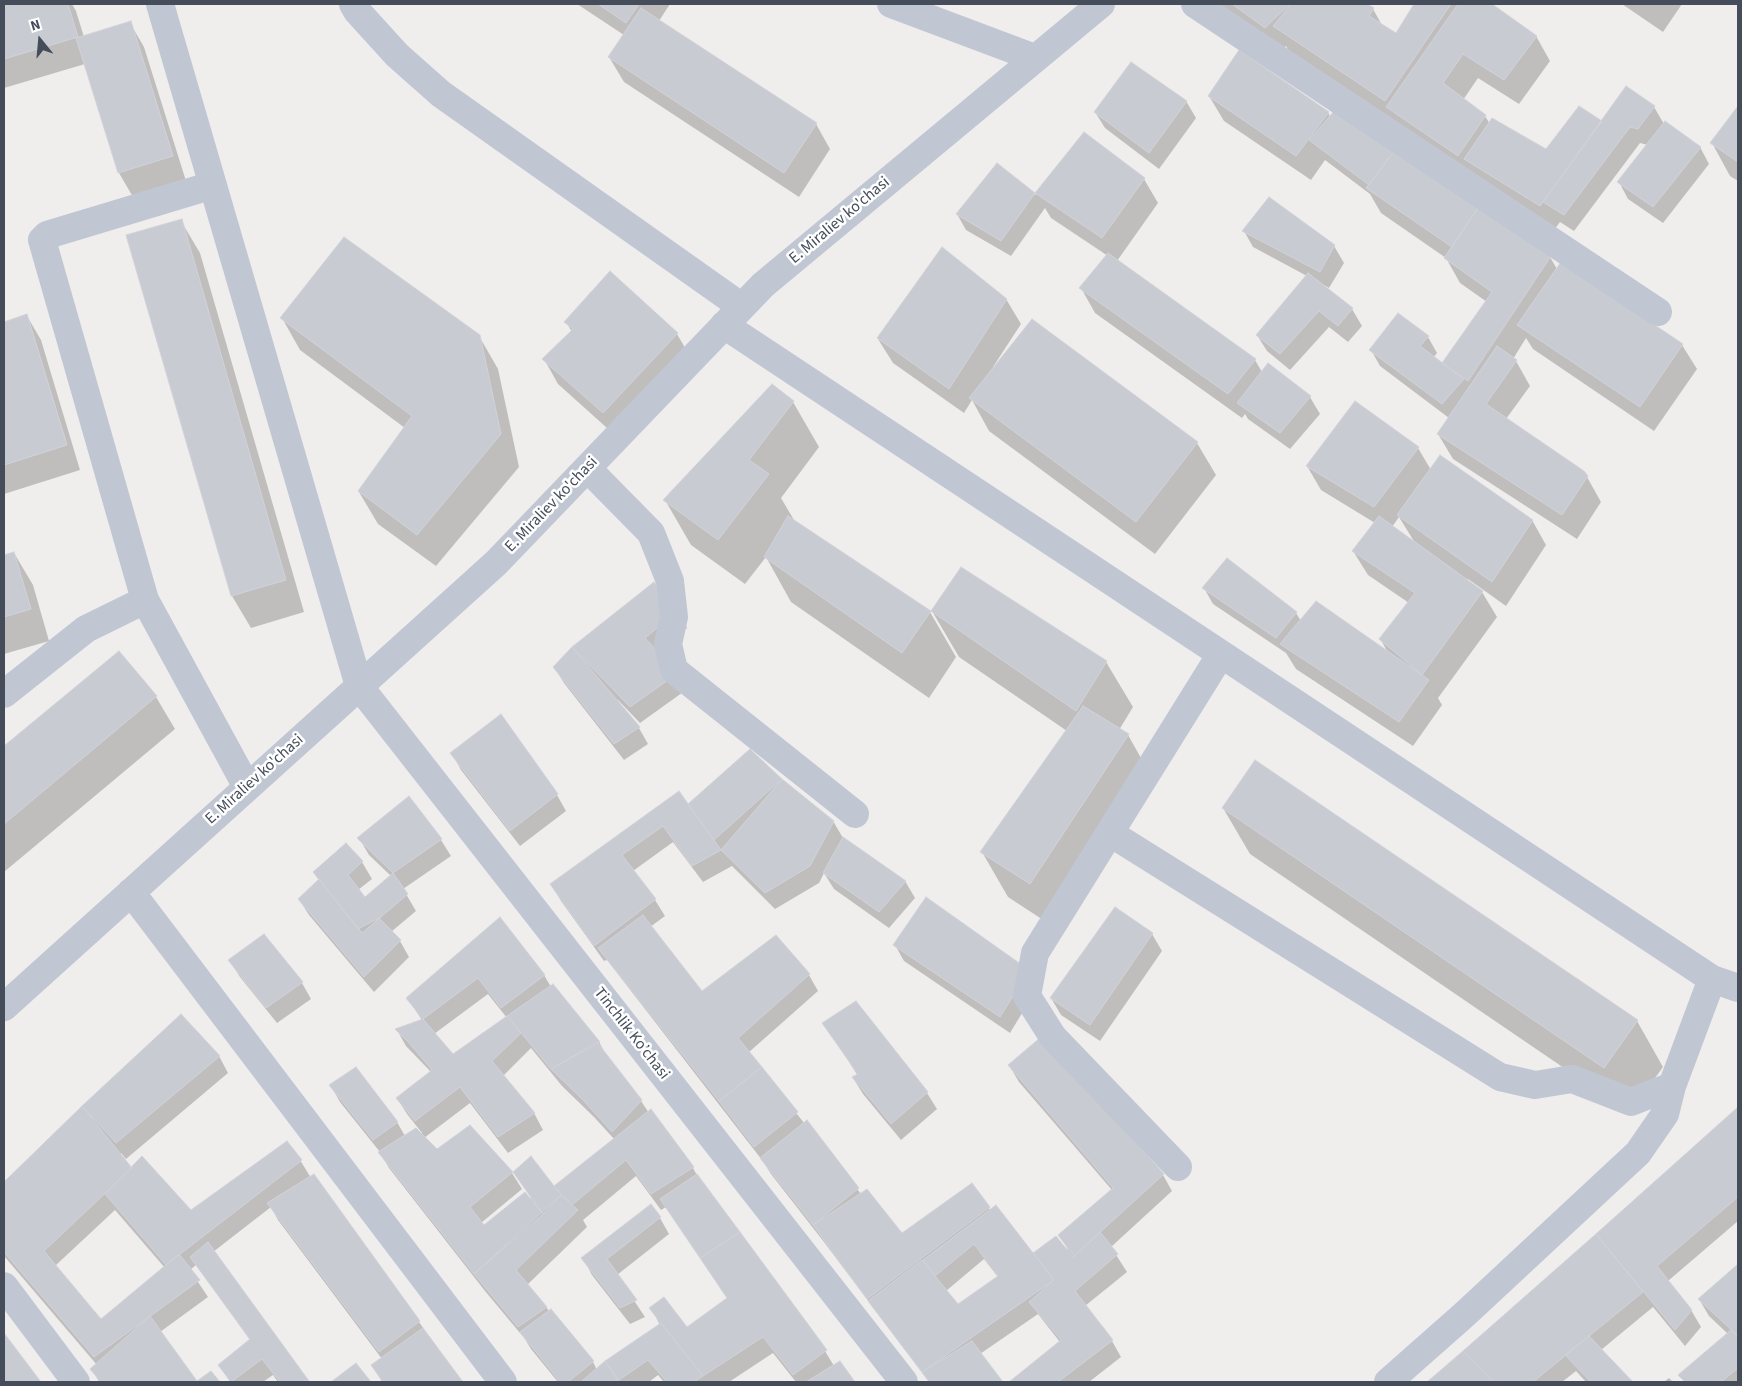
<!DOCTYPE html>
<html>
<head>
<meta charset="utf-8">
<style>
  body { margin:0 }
  #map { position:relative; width:1742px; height:1386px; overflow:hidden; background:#f0eded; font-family:"Source Sans 3",sans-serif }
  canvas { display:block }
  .frame { position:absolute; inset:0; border:5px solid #454d5b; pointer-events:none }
  .north { position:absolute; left:15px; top:15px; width:50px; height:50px; -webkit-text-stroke:4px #fff; paint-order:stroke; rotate:343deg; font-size:14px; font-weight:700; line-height:20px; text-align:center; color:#454d5b }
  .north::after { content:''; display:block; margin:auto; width:18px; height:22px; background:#454d5b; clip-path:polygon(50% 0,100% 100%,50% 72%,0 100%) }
</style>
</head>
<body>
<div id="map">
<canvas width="1742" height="1386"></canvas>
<div class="frame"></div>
<div class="north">N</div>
</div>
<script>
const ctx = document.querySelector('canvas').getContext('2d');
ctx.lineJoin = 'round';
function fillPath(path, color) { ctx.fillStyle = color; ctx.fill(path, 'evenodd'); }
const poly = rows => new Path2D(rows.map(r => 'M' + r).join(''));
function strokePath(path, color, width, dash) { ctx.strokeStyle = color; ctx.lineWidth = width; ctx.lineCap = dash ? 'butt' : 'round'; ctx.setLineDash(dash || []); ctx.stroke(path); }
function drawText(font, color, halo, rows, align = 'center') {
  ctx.font = font + ' "Source Sans 3",sans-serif'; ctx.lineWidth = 5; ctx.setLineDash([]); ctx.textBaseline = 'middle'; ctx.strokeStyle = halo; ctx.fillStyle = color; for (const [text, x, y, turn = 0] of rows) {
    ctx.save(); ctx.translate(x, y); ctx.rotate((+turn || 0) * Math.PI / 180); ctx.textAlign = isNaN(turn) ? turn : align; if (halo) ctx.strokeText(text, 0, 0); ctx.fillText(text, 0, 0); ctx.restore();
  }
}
fillPath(poly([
  [4,4,72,4,76,11,84,37,130,23,144,47,186,181,133,197,119,173,85,64,4,88],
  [577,4,670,4,659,21,816,124,830,149,799,197,624,82,609,57,624,35],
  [1220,4,1365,4,1373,9,1383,27,1396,35,1416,4,1490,4,1536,36,1550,61,1519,104,1478,78,1463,100,1485,116,1490,124,1546,151,1602,123,1654,107,1664,124,1700,147,1709,164,1663,223,1628,199,1619,182,1648,145,1640,143,1574,231,1560,222,1554,230,1293,59,1286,46,1280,52,1223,10],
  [1622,4,1682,4,1663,32],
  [1209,96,1328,112,1330,117,1550,257,1557,269,1682,345,1697,369,1654,431,1533,349,1526,338,1513,359,1516,361,1530,386,1506,419,1587,477,1601,502,1577,539,1453,459,1438,434,1449,418,1380,366,1371,350,1428,337,1437,353,1433,358,1443,365,1487,302,1460,283,1446,258,1381,213,1370,194,1325,160,1311,180,1224,121],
  [1186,101,1196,118,1159,169,1105,128,1095,112],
  [1738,108,1738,181,1730,176,1712,143],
  [1084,134,1144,179,1158,203,1117,261,1255,360,1262,372,1268,364,1310,397,1320,414,1290,449,1248,419,1245,414,1242,418,1095,313,1081,288,1108,256,1051,218,1045,208,1011,256,966,230,957,214,997,165,1035,195],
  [181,221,200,253,304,612,251,628,232,596],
  [1244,231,1334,246,1344,263,1329,288,1324,285,1323,286,1352,309,1362,326,1348,342,1329,327,1290,370,1267,351,1257,335,1307,276,1253,247],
  [1006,299,1021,324,993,367,995,368,1032,321,1197,443,1216,475,1155,554,989,431,972,400,964,413,893,363,878,339],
  [27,316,41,340,80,470,4,494,4,323],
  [282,318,479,336,498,369,519,467,436,566,378,524,359,492,405,428,300,350],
  [566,322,677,334,691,358,617,437,558,384,544,359,572,332],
  [793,402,819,447,781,498,794,520,930,612,956,657,929,698,791,602,766,557,745,584,691,545,665,500],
  [1418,448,1431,470,1532,520,1546,545,1506,606,1468,579,1466,581,1482,592,1497,617,1438,698,1442,705,1413,746,1296,669,1286,653,1213,604,1204,588,1227,560,1296,613,1301,621,1388,653,1381,640,1409,603,1368,575,1353,551,1375,523,1321,490,1307,466],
  [1399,517,1415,543,1392,527],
  [14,553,33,585,49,641,4,654,4,556],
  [677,611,687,628,657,653,686,690,640,723,618,700,617,702,639,728,648,744,624,760,564,683,554,667,573,647],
  [932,611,1106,662,1133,707,1119,730,1128,735,1154,781,1057,929,1008,897,982,852,1067,731,959,657],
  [118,652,156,697,175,729,4,872,4,748],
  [452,753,557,795,566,811,520,846,461,770],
  [1255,762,1637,1021,1663,1067,1630,1113,1250,854,1223,808],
  [781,780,833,821,843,838,905,881,915,898,889,928,834,889,824,873,819,883,775,909,732,866,703,882,673,842,633,871,655,900,665,916,650,927,702,993,809,975,818,991,748,1053,861,1194,902,1235,972,1184,991,1211,1033,1255,1067,1250,1068,1250,1060,1235,1112,1190,1019,1082,1009,1065,1163,1175,1172,1191,1111,1247,1127,1272,1085,1306,1112,1341,1121,1357,1089,1382,1011,1382,1060,1342,1038,1314,980,1354,1001,1382,929,1382,824,1242,771,1174,762,1160,607,960,604,961,561,901,551,884,688,806],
  [984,1259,998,1277,958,1306,946,1291],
  [409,798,441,840,451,856,403,889,416,911,391,932,400,941,409,957,374,992,309,915,299,899,319,881,314,872,345,844,362,862,372,879,358,890,365,899,391,876,369,855,359,838],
  [1115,909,1152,934,1162,951,1100,1041,1061,1015,1051,998],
  [500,918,544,975,551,987,599,1042,608,1058,641,1101,649,1113,651,1111,693,1168,700,1181,825,1351,834,1366,840,1363,854,1382,796,1382,773,1353,729,1382,664,1382,658,1375,649,1382,558,1382,531,1349,525,1339,485,1291,389,1168,380,1152,340,1102,331,1086,397,1122,405,1136,422,1133,407,1114,397,1098,431,1072,406,1046,397,1030,422,1020,407,998],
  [488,994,507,1018,452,1056,434,1034],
  [531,1048,562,1086,594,1117,615,1140,554,1187,515,1172,531,1198,484,1227,481,1223,522,1189,512,1173,437,1151,424,1138,470,1103,508,1153,543,1130,534,1113,503,1076],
  [636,1176,661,1210,666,1207,728,1299,687,1329,651,1308,660,1325,597,1370,593,1362,527,1285,587,1227,583,1220],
  [895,945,1038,987,1010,1033,904,961],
  [230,961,302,983,311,999,277,1023,240,977],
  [855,1003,927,1093,937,1109,901,1140,863,1094,853,1078,858,1076,824,1023],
  [219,1056,228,1073,126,1159,121,1153,120,1155,131,1169,191,1211,300,1160,311,1178,419,1322,461,1382,382,1382,373,1366,382,1359,278,1220,271,1207,213,1252,308,1382,278,1382,273,1375,263,1382,230,1382,220,1365,250,1340,196,1265,190,1270,208,1297,160,1332,196,1382,99,1382,92,1369,97,1365,4,1256,4,1183,83,1106],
  [115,1210,165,1268,100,1321,55,1266],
  [1738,1108,1738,1221,1668,1281,1691,1310,1701,1327,1685,1346,1653,1307,1601,1350,1631,1382,1586,1382,1576,1371,1562,1382,1429,1382],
  [660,1218,669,1234,617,1275,645,1317,630,1324,592,1275,583,1258],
  [1738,1266,1738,1382,1684,1382,1680,1375,1728,1334,1709,1316,1699,1299],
  [4,1335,39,1382,4,1382],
  [1669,1378,1673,1382,1664,1382]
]), '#0003');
const building = poly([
  [4,4,68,4,78,37,4,59,4,4],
  [598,4,639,4,626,23,598,4],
  [1232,4,1290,4,1265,28,1232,4],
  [1291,4,1367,4,1374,8,1369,16,1396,33,1414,4,1451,4,1385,101,1273,26,1291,4],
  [1458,4,1492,4,1537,36,1504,80,1463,54,1443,83,1486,115,1458,156,1386,107,1458,4],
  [641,8,817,123,784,173,608,57,641,8],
  [131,21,173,156,118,173,76,38,131,21],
  [1239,50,1329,112,1296,156,1208,96,1239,50],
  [1131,62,1187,101,1149,153,1094,112,1131,62],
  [1626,86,1655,106,1638,129,1630,127,1564,215,1543,202,1626,86],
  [1579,106,1602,121,1540,206,1464,159,1492,118,1546,149,1579,106],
  [1738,106,1738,162,1710,143,1738,106],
  [1335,110,1394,151,1369,185,1309,140,1335,110],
  [1665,121,1701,147,1653,207,1617,182,1665,121],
  [1084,132,1145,178,1102,238,1035,193,1084,132],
  [1394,151,1478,208,1452,247,1366,188,1394,151],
  [997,163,1035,193,1001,241,956,214,997,163],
  [1269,197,1335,245,1320,272,1242,231,1269,197],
  [1478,208,1551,256,1468,381,1442,363,1492,292,1444,258,1478,208],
  [182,219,286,580,231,596,126,235,182,219],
  [344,237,480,335,501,434,417,535,358,491,412,416,280,318,344,237],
  [942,247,1007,299,949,389,877,338,942,247],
  [1108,253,1256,359,1228,394,1079,288,1108,253],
  [1561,262,1683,344,1640,407,1517,325,1561,262],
  [610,271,678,333,603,413,542,359,573,329,564,322,610,271],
  [1308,273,1353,308,1338,326,1319,311,1280,354,1256,335,1308,273],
  [1398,313,1429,336,1420,346,1464,379,1442,404,1369,350,1398,313],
  [27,314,67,445,4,465,4,322,27,314],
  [1032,319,1198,442,1136,522,969,398,1032,319],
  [1497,346,1517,360,1486,404,1584,471,1588,476,1562,515,1437,434,1497,346],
  [1268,363,1311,396,1280,433,1237,403,1268,363],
  [772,384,794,401,749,460,769,474,718,540,663,500,772,384],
  [1355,401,1419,447,1374,507,1306,466,1355,401],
  [1440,455,1533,520,1492,582,1397,515,1440,455],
  [788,516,931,611,902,653,764,557,788,516],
  [1379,516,1483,591,1422,675,1379,639,1415,593,1352,551,1379,516],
  [14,552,31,609,4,617,4,555,14,552],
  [1227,558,1297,612,1276,638,1202,588,1227,558],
  [961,567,1107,661,1076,711,931,611,961,567],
  [654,582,678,611,645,638,678,673,630,707,572,647,654,582],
  [1316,601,1429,680,1399,722,1280,644,1316,601],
  [572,647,640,727,614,744,553,667,572,647],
  [119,651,157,696,4,824,4,746,119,651],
  [1083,706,1129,734,1030,884,980,852,1083,706],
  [501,714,558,794,510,831,450,753,501,714],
  [750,749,782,779,714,840,688,804,750,749],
  [1255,760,1638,1020,1604,1068,1222,808,1255,760],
  [782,779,834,821,810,866,765,893,721,850,782,779],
  [679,791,721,850,692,866,663,826,622,855,656,899,594,946,550,884,679,791],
  [409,796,442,839,393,873,357,838,409,796],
  [843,837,906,881,879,912,823,873,843,837],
  [346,843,363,861,348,875,365,897,393,873,408,894,362,933,313,872,346,843],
  [319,879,358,929,379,918,401,940,364,977,298,899,319,879],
  [926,897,1029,970,1000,1017,893,945,926,897],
  [1115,907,1153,933,1090,1025,1050,998,1115,907],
  [643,915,702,991,776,935,810,974,738,1038,762,1067,719,1101,598,948,643,915],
  [500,917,545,975,501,1008,478,978,423,1019,406,998,500,917],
  [264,934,303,982,266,1008,228,960,264,934],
  [553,984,600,1042,551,1069,507,1016,553,984],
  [856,1001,928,1092,891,1124,852,1077,858,1074,822,1023,856,1001],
  [181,1014,220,1056,116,1143,82,1106,181,1014],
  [507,1016,521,1033,492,1061,535,1113,498,1137,460,1087,415,1121,396,1098,432,1070,409,1043,395,1029,423,1019,453,1054,507,1016],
  [1041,1037,1164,1174,1074,1256,1058,1235,1113,1188,1008,1065,1041,1037],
  [597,1042,642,1100,612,1132,583,1100,551,1069,597,1042],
  [356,1067,398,1122,373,1140,329,1085,356,1067],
  [762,1067,798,1112,754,1147,719,1101,762,1067],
  [82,1106,132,1168,44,1251,101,1319,179,1254,200,1280,94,1357,4,1252,4,1182,82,1106],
  [1738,1107,1738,1197,1657,1266,1692,1310,1675,1330,1596,1234,1738,1107],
  [651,1109,694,1167,651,1194,626,1160,572,1205,554,1186,651,1109],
  [807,1120,859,1188,813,1225,760,1158,807,1120],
  [470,1125,513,1172,470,1207,484,1225,525,1192,543,1214,474,1274,378,1152,416,1128,437,1149,470,1125],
  [287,1141,302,1160,166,1265,105,1194,142,1156,191,1210,287,1141],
  [531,1156,561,1195,543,1214,513,1172,531,1156],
  [314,1174,420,1321,379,1352,267,1203,314,1174],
  [697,1174,740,1232,700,1258,660,1199,697,1174],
  [972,1183,990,1207,867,1299,813,1225,867,1189,902,1233,972,1183],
  [561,1195,578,1210,516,1270,547,1307,518,1327,474,1274,561,1195],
  [651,1204,661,1217,607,1259,637,1300,620,1308,581,1258,651,1204],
  [996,1205,1054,1280,922,1372,868,1301,922,1260,958,1304,998,1276,974,1244,935,1276,923,1260,996,1205],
  [740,1232,827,1350,793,1375,763,1337,703,1376,649,1308,664,1297,687,1327,727,1298,700,1258,740,1232],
  [1100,1232,1118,1254,1075,1291,1113,1340,1058,1382,1009,1382,1061,1340,1029,1302,1054,1280,1033,1253,1056,1236,1073,1257,1100,1232],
  [1596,1234,1643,1292,1533,1382,1494,1382,1463,1351,1596,1234],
  [208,1242,309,1381,280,1382,262,1359,231,1382,218,1365,250,1339,190,1257,208,1242],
  [1738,1264,1738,1336,1698,1299,1738,1264],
  [551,1309,594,1361,568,1382,560,1382,520,1332,551,1309],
  [150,1316,197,1381,211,1371,220,1382,101,1382,90,1369,150,1316],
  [661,1323,703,1376,694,1382,667,1382,648,1360,619,1380,605,1361,661,1323],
  [423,1328,463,1382,383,1382,371,1365,423,1328],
  [1731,1330,1738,1337,1738,1368,1721,1382,1685,1382,1678,1375,1731,1330],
  [4,1333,41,1382,4,1382,4,1333],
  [1589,1336,1633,1382,1591,1382,1565,1355,1589,1336],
  [972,1341,1003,1382,930,1382,922,1372,972,1341],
  [1463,1351,1494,1382,1427,1382,1463,1351],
  [605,1361,619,1382,581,1382,605,1361],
  [840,1361,855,1382,806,1382,840,1361],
  [356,1363,371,1382,331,1382,356,1363]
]);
fillPath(building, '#c9cbd3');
strokePath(building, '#d1d2d9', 1);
strokePath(poly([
  [160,4,359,686,904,1382],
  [353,4,357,11,397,55,441,94,742,307],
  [891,4,1035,58],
  [1195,4,1658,312],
  [213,185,47,235,42,240,145,600,247,787],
  [724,325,1712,979,1738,988],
  [587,468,651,533,670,581,674,617,668,644,674,670,855,814],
  [4,694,86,629,145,600],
  [1110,833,1500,1077,1535,1085,1572,1079,1631,1102,1672,1086,1712,979],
  [131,892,503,1382],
  [4,1007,496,563,763,285,1101,4],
  [1178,1167,1053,1037,1027,996,1035,953,1221,654],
  [4,1286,76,1382],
  [1388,1382,1465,1314,1638,1153,1665,1114,1672,1086]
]), '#c0c7d3', 28);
drawText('16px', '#454d5b', '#fff', [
  ["E. Miraliev ko'chasi",840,221,-40],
  ["E. Miraliev ko'chasi",552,505,-46],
  ["E. Miraliev ko'chasi",255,780,-42],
  ["Tinchlik Ko’chasi",631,1034,52]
]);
</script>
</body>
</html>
